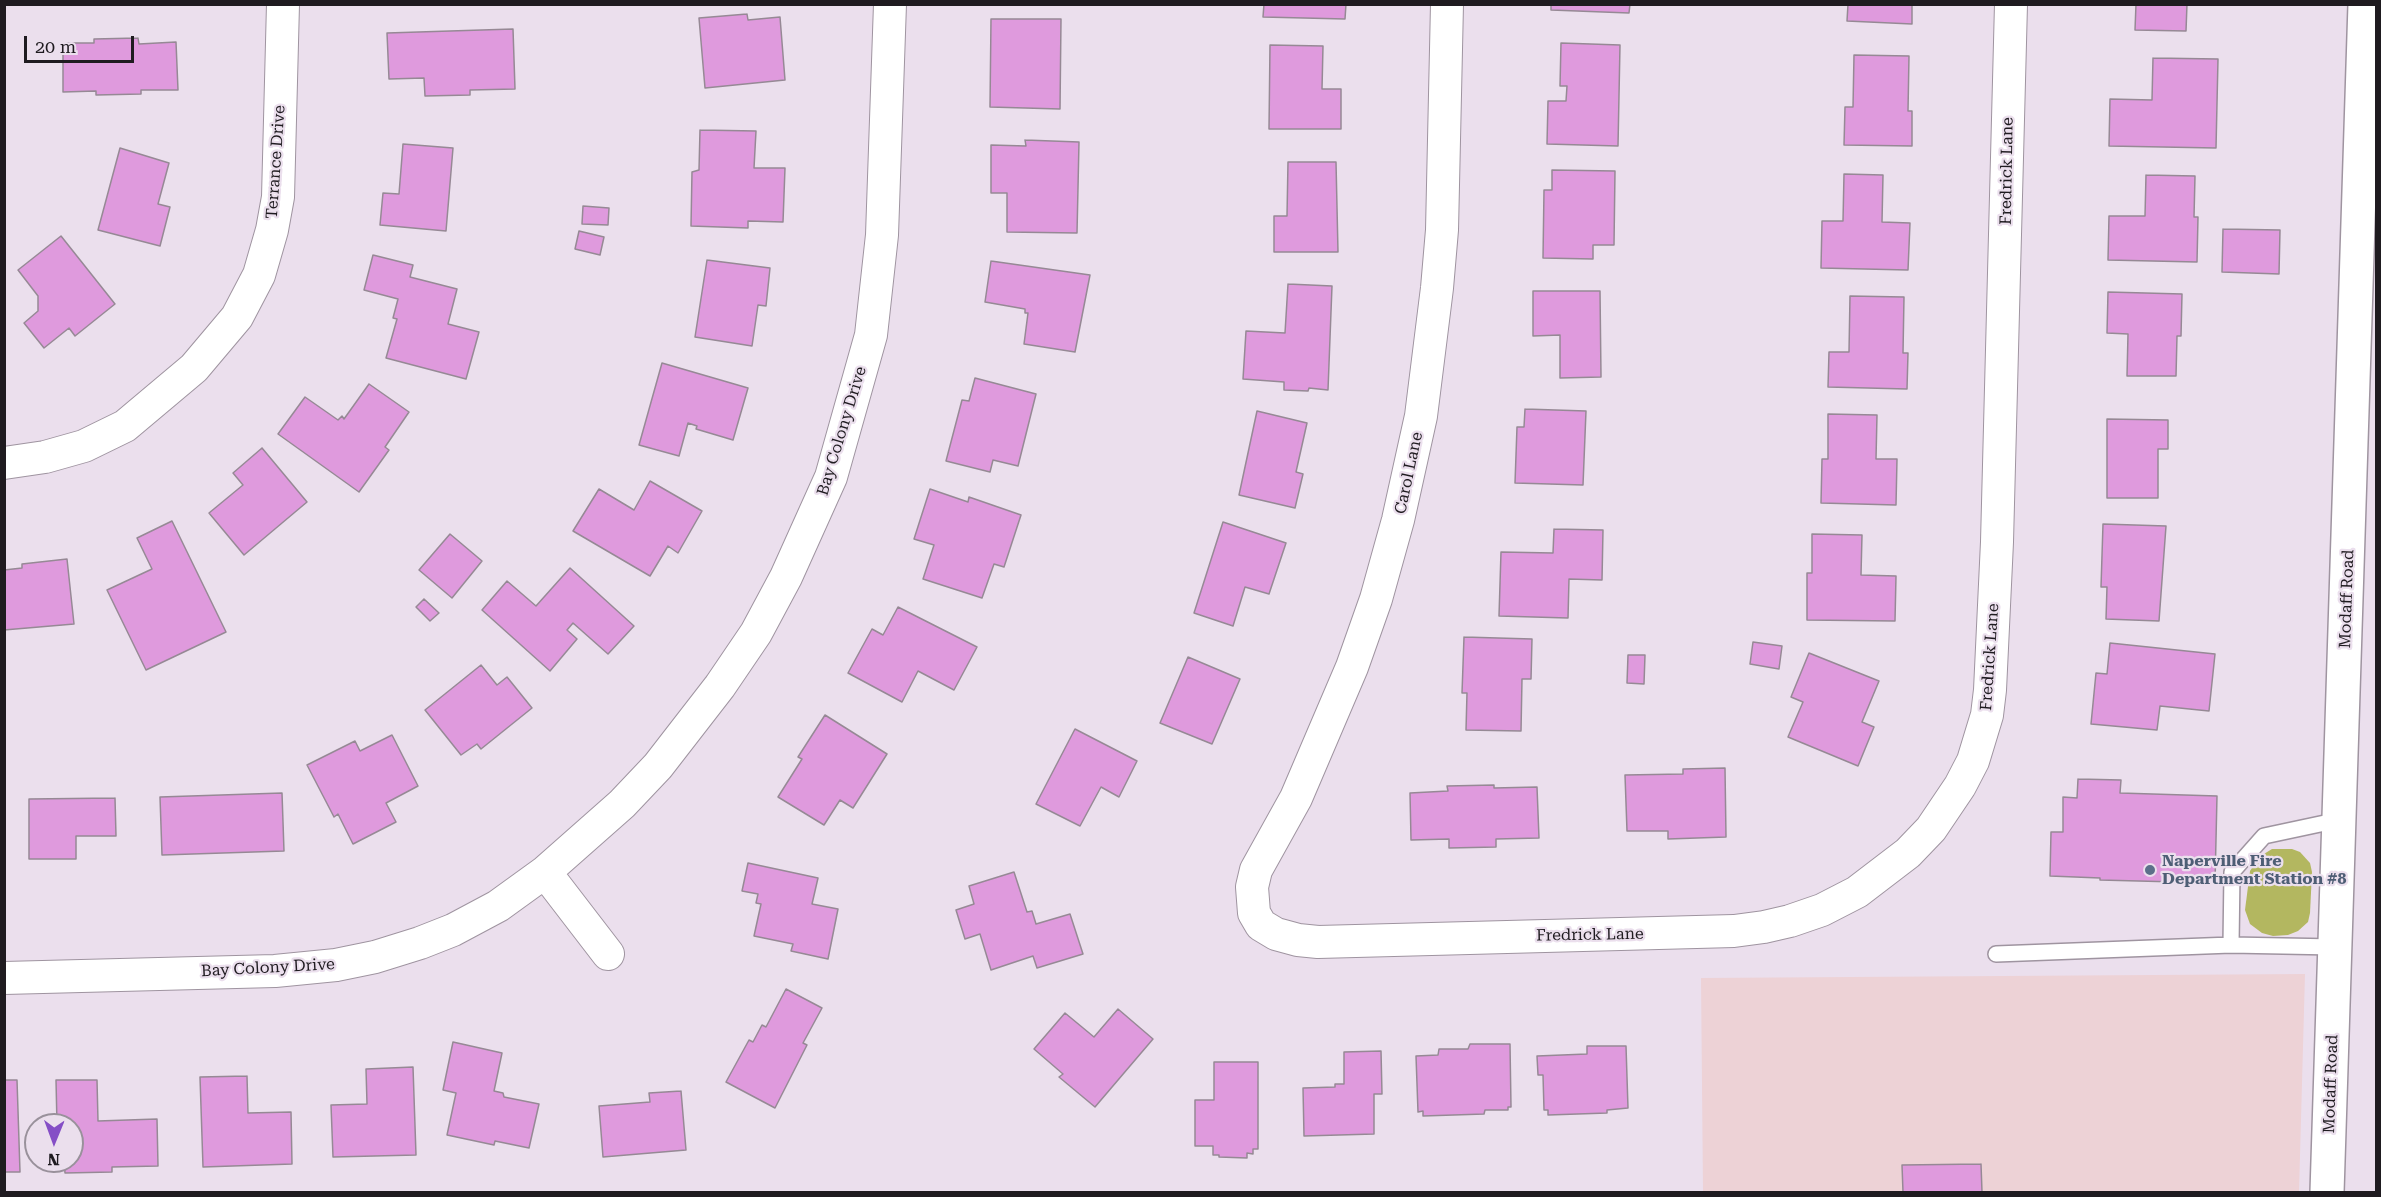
<!DOCTYPE html>
<html>
<head>
<meta charset="utf-8">
<style>
  body { margin:0 }
  #map { position:relative; width:2381px; height:1197px; overflow:hidden; background:#ebdfed; font-family:"Roboto Serif",serif }
  canvas { display:block }
  .frame { position:absolute; inset:0; border:6px solid #1f1b20; pointer-events:none }
  .north { position:absolute; left:24px; top:1113px; width:60px; height:60px; box-sizing:border-box; background:#ebdfed; border:2px solid #99919b; border-radius:50%; rotate:181deg; font-size:16px; font-weight:700; line-height:24px; text-align:center; color:#1f1b20 }
  .north::after { content:''; display:block; margin:auto; width:21px; height:27px; background:#854ec6; clip-path:polygon(50% 0,100% 100%,50% 72%,0 100%) }
  .scale { position:absolute; left:24px; top:36px; width:110px; height:27px; box-sizing:border-box; border:3px solid #1f1b20; border-top:0; padding-left:8px; font-size:18px; line-height:21px; white-space:nowrap; color:#1f1b20; -webkit-text-stroke:4px #ebdfed; paint-order:stroke }
</style>
</head>
<body>
<div id="map">
<canvas width="2381" height="1197"></canvas>
<div class="frame"></div>
<div class="north">N</div>
<div class="scale">20 m</div>
</div>
<script>
const ctx = document.querySelector('canvas').getContext('2d');
ctx.lineJoin = 'round';
function fillPath(path, color) { ctx.fillStyle = color; ctx.fill(path, 'evenodd'); }
const poly = rows => new Path2D(rows.map(r => 'M' + r).join(''));
function strokePath(path, color, width, dash) { ctx.strokeStyle = color; ctx.lineWidth = width; ctx.lineCap = dash ? 'butt' : 'round'; ctx.setLineDash(dash || []); ctx.stroke(path); }
function drawText(font, color, halo, rows, align = 'center') {
  ctx.font = font + ' "Roboto Serif",serif'; ctx.lineWidth = 4.5; ctx.setLineDash([]); ctx.textBaseline = 'middle'; ctx.strokeStyle = halo; ctx.fillStyle = color; for (const [text, x, y, turn = 0] of rows) {
    ctx.save(); ctx.translate(x, y); ctx.rotate((+turn || 0) * Math.PI / 180); ctx.textAlign = isNaN(turn) ? turn : align; if (halo) ctx.strokeText(text, 0, 0); ctx.fillText(text, 0, 0); ctx.restore();
  }
}
fillPath(poly([
  [2305,974,2299,1192,1703,1192,1701,978]
]), '#edd2d6');
fillPath(poly([
  [2272,849,2292,849,2300,852,2310,863,2312,872,2310,913,2308,922,2298,931,2288,935,2273,936,2262,933,2250,924,2245,910,2250,871,2259,857]
]), '#b3b760');
const building = poly([
  [1264,4,1346,4,1345,19,1263,17,1264,4],
  [1551,4,1630,4,1629,13,1551,10,1551,4],
  [1848,4,1912,4,1912,24,1847,21,1848,4],
  [2136,4,2187,4,2186,31,2135,30,2136,4],
  [747,14,748,20,780,17,785,80,705,88,699,18,747,14],
  [991,19,1061,19,1060,109,990,107,991,19],
  [513,29,515,89,470,90,470,95,425,96,424,78,389,79,387,33,513,29],
  [138,38,139,44,176,42,178,90,141,90,141,94,96,95,96,91,63,92,63,43,94,43,94,39,138,38],
  [1561,43,1620,45,1618,146,1547,144,1548,101,1566,101,1567,86,1560,86,1561,43],
  [1270,45,1323,46,1322,89,1341,89,1341,129,1269,129,1270,45],
  [1854,55,1909,56,1908,111,1912,111,1912,146,1844,145,1845,107,1853,107,1854,55],
  [2153,58,2218,59,2216,148,2109,146,2110,99,2152,100,2153,58],
  [700,130,756,131,754,168,785,168,783,222,748,221,748,228,691,226,692,172,699,170,700,130],
  [1025,140,1079,142,1077,233,1007,232,1007,193,991,193,991,145,1026,146,1025,140],
  [403,144,453,148,446,231,380,225,383,193,399,194,403,144],
  [120,148,169,163,158,204,170,207,160,246,98,230,120,148],
  [1288,162,1336,162,1338,252,1274,252,1274,216,1287,216,1288,162],
  [1552,170,1615,171,1614,245,1593,245,1593,259,1543,258,1544,190,1552,190,1552,170],
  [1844,174,1883,175,1882,222,1910,223,1908,270,1821,268,1822,221,1843,221,1844,174],
  [2146,175,2195,176,2194,217,2198,217,2197,262,2108,260,2109,216,2145,216,2146,175],
  [583,206,609,208,608,225,582,224,583,206],
  [2223,229,2280,230,2279,274,2222,272,2223,229],
  [579,231,604,237,600,255,575,249,579,231],
  [61,236,115,304,75,336,69,328,44,348,24,323,38,311,38,296,18,270,61,236],
  [373,255,413,265,410,277,457,289,448,324,479,332,466,379,386,358,397,319,393,318,398,299,364,290,373,255],
  [707,260,770,268,766,306,758,305,752,346,695,337,707,260],
  [991,261,1090,275,1075,352,1024,344,1028,313,1025,313,1025,309,985,302,991,261],
  [1288,284,1332,286,1328,390,1309,388,1308,391,1284,390,1284,382,1243,379,1246,331,1285,333,1288,284],
  [1533,291,1600,291,1601,377,1560,378,1560,335,1533,336,1533,291],
  [2108,292,2182,294,2181,336,2177,336,2176,376,2127,376,2128,334,2107,333,2108,292],
  [1850,296,1904,297,1903,353,1908,353,1907,389,1828,387,1829,352,1849,352,1850,296],
  [662,363,748,388,733,440,696,429,697,426,688,423,679,456,639,445,662,363],
  [975,378,1036,394,1018,466,993,460,990,472,946,461,962,400,969,401,975,378],
  [369,384,409,412,385,447,389,450,359,492,278,434,305,397,338,420,342,416,344,419,369,384],
  [1525,409,1586,411,1583,485,1515,483,1517,427,1524,427,1525,409],
  [1257,411,1307,423,1296,472,1303,474,1295,508,1239,495,1257,411],
  [1828,414,1877,415,1876,459,1897,459,1896,505,1821,503,1822,459,1828,459,1828,414],
  [2107,419,2168,420,2168,449,2158,449,2158,498,2107,498,2107,419],
  [262,448,307,502,244,555,209,513,243,485,233,473,262,448],
  [650,481,702,511,678,553,668,546,650,576,573,531,599,489,634,510,650,481],
  [930,489,968,502,969,497,1021,515,1004,567,994,564,982,598,923,579,934,545,914,539,930,489],
  [172,521,226,632,146,670,107,590,152,569,137,538,172,521],
  [1223,522,1286,543,1269,594,1245,587,1233,626,1194,613,1223,522],
  [2103,524,2166,526,2159,621,2106,619,2107,587,2101,587,2103,524],
  [1554,529,1603,530,1602,580,1569,579,1568,618,1499,616,1501,552,1553,553,1554,529],
  [450,534,482,561,452,598,419,570,450,534],
  [1812,534,1862,535,1861,575,1896,576,1895,621,1807,620,1807,573,1812,573,1812,534],
  [67,559,74,624,4,630,4,570,22,568,22,564,67,559],
  [570,568,634,626,608,654,573,623,567,630,577,639,550,671,482,610,507,581,536,606,570,568],
  [424,599,439,613,430,621,416,607,424,599],
  [898,607,977,647,954,690,918,671,902,702,848,673,872,629,883,635,898,607],
  [1464,637,1532,639,1531,679,1522,679,1521,731,1466,730,1467,693,1462,693,1464,637],
  [1753,642,1782,646,1779,669,1750,664,1753,642],
  [2110,643,2215,654,2209,711,2160,706,2157,730,2091,724,2096,673,2107,674,2110,643],
  [1809,653,1879,681,1862,722,1874,727,1858,766,1788,737,1803,702,1791,697,1809,653],
  [1628,655,1645,655,1644,684,1627,683,1628,655],
  [1188,657,1240,679,1212,744,1160,723,1188,657],
  [481,665,497,685,507,677,532,708,481,749,477,744,461,755,425,710,481,665],
  [825,715,887,754,853,808,840,800,824,825,778,797,802,759,798,757,825,715],
  [1075,729,1137,761,1119,797,1101,787,1080,826,1036,804,1075,729],
  [392,735,418,786,386,803,396,822,353,844,338,814,334,817,307,765,355,741,360,751,392,735],
  [1725,768,1726,837,1668,839,1668,831,1627,831,1625,775,1683,774,1683,769,1725,768],
  [2078,779,2121,780,2120,793,2217,796,2215,883,2100,880,2100,878,2050,876,2051,832,2063,832,2063,797,2077,798,2078,779],
  [1494,785,1494,788,1537,787,1539,838,1496,839,1496,847,1449,848,1449,839,1411,840,1410,793,1448,791,1447,786,1494,785],
  [282,793,284,851,162,855,160,797,282,793],
  [115,798,116,836,76,836,76,859,29,859,29,799,115,798],
  [748,863,818,878,812,904,838,909,828,959,791,951,793,944,754,936,761,904,756,903,758,894,742,891,748,863],
  [1014,872,1027,912,1032,911,1036,924,1070,914,1083,954,1037,968,1033,956,991,970,980,934,965,939,956,910,974,904,969,886,1014,872],
  [786,989,822,1008,803,1043,807,1045,775,1108,726,1082,749,1040,753,1042,762,1025,766,1027,786,989],
  [1118,1009,1153,1039,1095,1107,1059,1077,1063,1074,1034,1049,1065,1013,1094,1037,1118,1009],
  [453,1042,502,1053,494,1091,503,1093,504,1097,539,1104,529,1148,495,1141,494,1145,447,1135,456,1093,443,1090,453,1042],
  [1470,1044,1510,1044,1511,1107,1508,1107,1508,1110,1485,1110,1484,1114,1423,1116,1423,1111,1418,1112,1416,1056,1438,1055,1439,1049,1468,1049,1470,1044],
  [1587,1046,1626,1046,1628,1108,1607,1110,1607,1113,1548,1115,1548,1110,1544,1110,1543,1075,1538,1075,1537,1056,1587,1054,1587,1046],
  [1381,1051,1382,1094,1374,1094,1374,1134,1304,1136,1303,1088,1335,1087,1335,1084,1344,1084,1344,1052,1381,1051],
  [1214,1062,1258,1062,1258,1149,1253,1149,1253,1154,1247,1153,1247,1158,1219,1157,1219,1155,1213,1155,1213,1146,1195,1146,1195,1100,1214,1100,1214,1062],
  [413,1067,416,1155,333,1157,331,1105,367,1104,366,1069,413,1067],
  [247,1076,248,1113,291,1112,292,1164,203,1167,200,1077,247,1076],
  [4,1080,17,1080,20,1172,4,1172,4,1080],
  [56,1080,97,1080,98,1121,157,1119,158,1166,112,1167,112,1172,65,1173,64,1161,72,1161,72,1125,57,1125,56,1080],
  [681,1091,686,1150,603,1157,599,1106,650,1102,649,1093,681,1091],
  [1981,1164,1982,1192,1903,1192,1902,1165,1981,1164]
]);
fillPath(building, '#df9add');
strokePath(building, '#968995', 1.5);
const lane = poly([
  [2335,947,2231,945,2232,872,2264,836,2339,820],
  [1996,954,2231,945]
]);
const street = poly([
  [1447,4,1442,230,1437,288,1421,416,1398,520,1376,599,1352,667,1296,798,1256,870,1252,887,1254,913,1261,925,1276,934,1298,940,1318,942,1734,931,1764,927,1790,921,1822,910,1857,892,1908,853,1931,829,1960,786,1973,761,1987,715,1990,690,1997,542,2011,4],
  [4,463,45,457,84,446,125,426,194,368,237,317,259,275,272,230,278,197,283,4],
  [545,872,608,954],
  [4,978,275,971,336,965,375,957,420,943,453,930,498,906,545,872,622,804,658,766,720,686,756,633,786,577,831,477,871,335,882,235,890,4]
]);
const secondary = poly([
  [2327,1192,2365,4]
]);
strokePath(lane, '#9f94a0', 18);
strokePath(street, '#9f94a0', 34);
strokePath(secondary, '#9f94a0', 36);
strokePath(lane, '#fff', 15);
strokePath(street, '#fff', 32);
strokePath(secondary, '#fff', 33);
for (const [x, y, r, color] of [
  [2150,870,6,"#5c6f8a"]
]) { const dot = new Path2D(); dot.arc(x, y, r, 0, 2 * Math.PI); ctx.fillStyle = color; ctx.fill(dot); strokePath(dot, '#ebdfed', 2); }
drawText('16px', '#1f1b20', '#ebdfed', [
  ["Terrance Drive",276,162,-86],
  ["Fredrick Lane",2007,171,-89],
  ["Bay Colony Drive",842,431,-73],
  ["Carol Lane",1409,473,-78],
  ["Modaff Road",2347,599,-88],
  ["Fredrick Lane",1990,657,-86],
  ["Fredrick Lane",1590,935,-1],
  ["Bay Colony Drive",268,968,-3],
  ["Modaff Road",2331,1084,-88]
]);
drawText('bold 16px', '#4e5e75', '#ebdfed', [
  ["Naperville Fire",2162,861],
  ["Department Station #8",2162,879]
], 'left');
</script>
</body>
</html>
